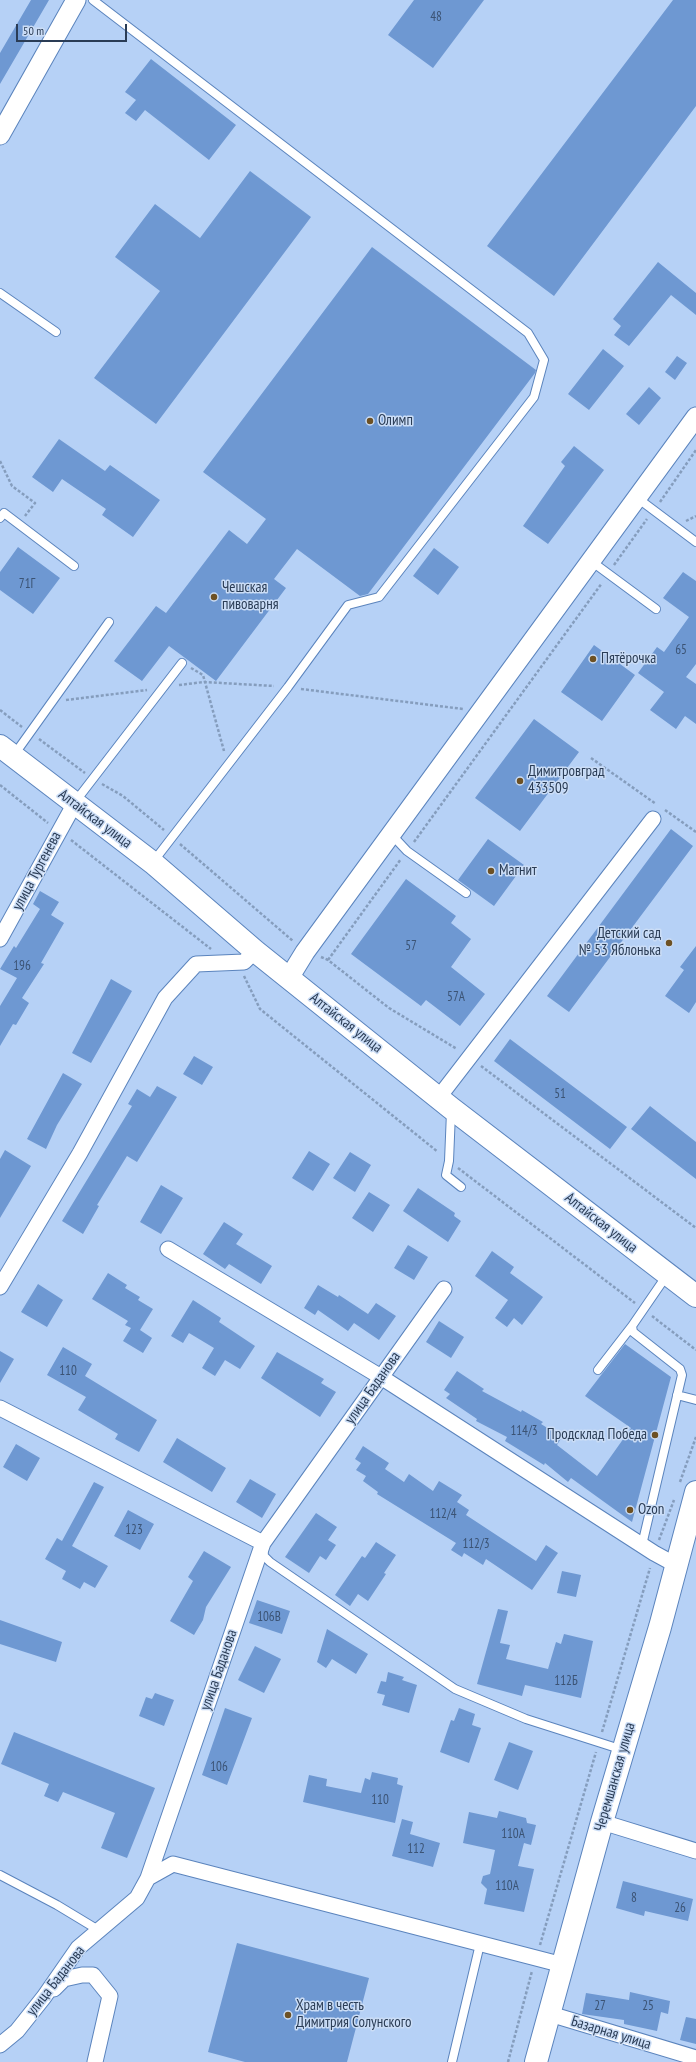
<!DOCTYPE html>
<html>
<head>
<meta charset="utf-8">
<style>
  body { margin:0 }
  #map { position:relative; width:696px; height:2062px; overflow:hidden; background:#b6d1f6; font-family:"PT Sans Narrow",sans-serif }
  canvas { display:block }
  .scale { position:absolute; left:16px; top:24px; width:111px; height:18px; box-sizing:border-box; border:2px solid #2a3c55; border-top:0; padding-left:5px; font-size:12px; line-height:14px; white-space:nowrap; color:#2a3c55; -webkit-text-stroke:3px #cbddf6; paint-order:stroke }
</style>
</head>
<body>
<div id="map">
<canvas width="696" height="2062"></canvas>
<div class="scale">50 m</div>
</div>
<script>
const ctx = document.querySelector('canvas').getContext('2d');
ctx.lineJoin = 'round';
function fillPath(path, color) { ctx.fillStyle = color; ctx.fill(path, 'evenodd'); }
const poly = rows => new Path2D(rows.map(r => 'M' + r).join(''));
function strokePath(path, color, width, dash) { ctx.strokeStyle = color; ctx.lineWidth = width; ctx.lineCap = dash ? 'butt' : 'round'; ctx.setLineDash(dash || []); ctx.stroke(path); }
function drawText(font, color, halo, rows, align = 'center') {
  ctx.font = font + ' "PT Sans Narrow",sans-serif'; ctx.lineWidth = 3; ctx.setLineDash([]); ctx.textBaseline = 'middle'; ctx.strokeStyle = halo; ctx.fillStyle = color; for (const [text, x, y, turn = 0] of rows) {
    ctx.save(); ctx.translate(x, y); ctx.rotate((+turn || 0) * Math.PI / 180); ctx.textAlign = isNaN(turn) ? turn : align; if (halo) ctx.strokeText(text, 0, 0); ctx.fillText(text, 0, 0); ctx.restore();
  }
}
fillPath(poly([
  [31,0,49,0,0,84,0,53],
  [414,0,484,0,433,68,388,35],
  [673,0,696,0,696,106,554,296,487,246],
  [151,59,236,125,209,160,145,110,136,121,125,113,136,100,125,92],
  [250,171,311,217,156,424,94,378,160,291,115,257,155,204,200,238],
  [372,247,536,370,535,373,368,594,360,596,297,549,274,579,286,588,216,681,169,646,142,681,114,661,156,606,166,613,229,530,247,544,266,519,203,472],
  [658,262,696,293,696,315,671,295,629,346,614,335,621,326,613,319],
  [603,349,624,366,589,410,568,394],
  [677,356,687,363,675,380,665,372],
  [649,387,661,398,639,425,626,414],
  [59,439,105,471,110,465,160,500,133,537,102,515,106,509,62,479,53,492,32,477],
  [574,446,604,470,548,544,523,526,565,466,561,462],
  [18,547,60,578,33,614,0,590,0,572],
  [434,548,459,567,438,595,413,576],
  [683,572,696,581,696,664,686,677,696,684,696,724,685,716,676,729,650,710,664,692,638,673,657,647,664,652,689,617,663,598],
  [594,645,635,675,602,721,561,692],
  [534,719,579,752,520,831,475,798],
  [671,829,693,846,569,1012,547,996],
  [488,839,524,865,494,906,458,880],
  [406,879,456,916,451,923,471,939,451,967,485,994,460,1026,426,1000,421,1006,351,954],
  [40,891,59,902,51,915,64,923,41,963,44,964,22,998,29,1003,16,1025,13,1024,0,1046,0,1006,17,978,0,969,14,946,16,948,40,909,33,904],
  [696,946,696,1002,689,1013,665,996,684,970,680,967],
  [111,979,132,991,91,1063,72,1053],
  [510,1039,627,1127,610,1149,494,1061],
  [194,1056,213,1067,202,1085,183,1074],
  [63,1073,82,1084,57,1125,46,1149,27,1139],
  [157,1086,177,1097,137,1162,127,1156,97,1205,99,1206,83,1234,62,1221,132,1106,128,1104,137,1089,150,1097],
  [650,1106,696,1142,696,1179,631,1129],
  [5,1150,31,1166,0,1218,0,1159],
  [309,1151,330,1164,313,1191,292,1178],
  [350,1152,371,1165,355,1192,333,1178],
  [161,1185,183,1198,161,1234,140,1222],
  [418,1188,455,1213,454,1216,461,1221,448,1242,403,1211],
  [369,1192,390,1205,373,1232,352,1218],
  [224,1222,243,1234,236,1244,272,1266,261,1284,229,1264,225,1269,203,1254],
  [408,1245,428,1257,414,1280,394,1268],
  [492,1251,514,1267,510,1273,543,1297,522,1325,514,1318,507,1327,495,1318,508,1300,475,1276],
  [108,1273,127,1285,125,1288,140,1297,138,1300,153,1309,140,1330,152,1338,143,1353,123,1341,131,1328,125,1325,128,1321,92,1299],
  [38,1284,63,1300,47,1327,21,1312],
  [318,1285,338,1297,339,1295,368,1314,376,1303,396,1316,379,1340,354,1323,348,1331,318,1310,315,1315,304,1308],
  [193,1300,221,1318,219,1322,255,1346,240,1369,225,1360,215,1376,202,1368,214,1348,189,1333,183,1343,171,1336],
  [439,1321,464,1337,451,1358,426,1342],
  [625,1344,671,1377,632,1522,571,1478,568,1482,545,1463,544,1465,505,1441,507,1437,476,1421,477,1419,446,1398,450,1394,444,1390,457,1371,484,1389,482,1391,521,1412,522,1410,543,1422,541,1424,562,1437,557,1445,597,1476,631,1428,585,1396],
  [63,1347,92,1364,85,1376,157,1420,139,1452,115,1439,118,1434,78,1410,86,1397,47,1375],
  [0,1351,14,1359,0,1383],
  [277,1352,324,1379,321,1383,336,1392,320,1417,261,1378],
  [177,1438,226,1468,212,1492,163,1462],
  [16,1444,40,1458,27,1481,3,1467],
  [363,1446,389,1463,385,1469,404,1482,409,1474,433,1491,439,1481,462,1495,457,1502,469,1510,466,1515,536,1561,546,1545,558,1553,532,1590,486,1559,483,1565,464,1553,462,1557,451,1550,456,1543,377,1494,378,1492,363,1481,366,1476,356,1470,361,1463,355,1459],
  [250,1479,276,1494,262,1518,236,1502],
  [94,1482,104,1487,72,1546,108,1566,95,1588,84,1582,80,1589,62,1579,66,1571,45,1559,57,1538,62,1541],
  [128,1510,154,1524,140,1550,114,1536],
  [316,1513,337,1527,328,1540,336,1545,326,1560,320,1556,309,1573,285,1557],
  [376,1542,396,1555,384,1573,386,1574,368,1601,358,1594,350,1606,335,1595,362,1556,365,1558],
  [204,1551,231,1567,206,1607,203,1620,194,1635,170,1621,193,1581,188,1577],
  [562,1571,581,1575,576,1597,557,1593],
  [257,1600,290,1611,282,1634,249,1623],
  [498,1609,508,1611,500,1643,510,1645,506,1659,548,1669,556,1642,561,1644,564,1634,593,1641,581,1698,525,1685,522,1696,477,1684],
  [0,1620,62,1642,56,1662,0,1644],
  [327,1629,368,1654,356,1674,332,1659,326,1668,317,1662],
  [255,1646,281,1659,264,1693,238,1680],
  [388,1672,404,1677,402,1680,417,1685,409,1713,382,1705,385,1695,377,1693,381,1681,386,1682],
  [155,1693,174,1700,164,1726,139,1716,146,1697,152,1699],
  [225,1708,252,1718,227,1785,202,1775],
  [459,1708,475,1714,472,1725,481,1728,469,1763,440,1752,451,1720,454,1721],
  [14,1732,155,1788,127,1858,101,1848,115,1813,63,1792,58,1802,44,1796,49,1784,1,1764],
  [509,1742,533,1751,518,1790,494,1780],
  [372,1772,398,1778,397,1784,403,1786,395,1823,303,1802,309,1775,327,1779,326,1786,361,1793,365,1778,370,1780],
  [499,1811,526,1818,527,1823,536,1825,531,1845,524,1843,518,1866,534,1869,524,1912,484,1904,487,1889,481,1883,483,1876,490,1874,495,1850,463,1843,469,1812,497,1818],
  [402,1819,413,1822,410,1834,440,1843,433,1867,392,1856],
  [623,1881,693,1899,688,1921,645,1911,644,1916,616,1908],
  [237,1943,369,1978,347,2062,245,2062,208,2052],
  [630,1992,670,2001,668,2014,661,2012,657,2031,624,2024,624,2020,582,2014,586,1993,629,2000],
  [686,2017,696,2019,696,2044,680,2040]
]), '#6e98d2');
const service = poly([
  [93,0,528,333,544,360,534,397,379,597,348,605,288,687,153,862],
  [0,293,56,332],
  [636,497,696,542],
  [0,518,4,513,74,566],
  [591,561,656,609],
  [14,755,109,622],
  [75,802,182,663],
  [392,835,407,851,466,893],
  [451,1112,449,1161,446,1175,461,1187],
  [598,1370,632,1326],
  [677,1395,696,1400],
  [642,1545,682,1375,680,1369,633,1332,632,1326,667,1275],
  [263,1548,264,1556,270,1562,455,1689,526,1719,623,1750],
  [0,1875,57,1905,100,1931],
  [452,2062,480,1944]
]);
const minor = poly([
  [0,939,75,803],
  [439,1097,653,819],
  [168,1249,381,1377,654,1553,676,1565],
  [0,1287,80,1153,165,998,196,964,244,962,255,951],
  [0,1408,263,1543],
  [602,1822,696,1851],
  [148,1878,173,1864,563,1965],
  [54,1989,64,1979,82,1975,93,1975,110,1996,95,2062],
  [550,2014,696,2058],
  [0,2045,17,2031,44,1997,78,1948,137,1898,148,1878,263,1543,444,1289]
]);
const tertiary = poly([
  [0,135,76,0],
  [289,978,305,952,696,417]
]);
const secondary = poly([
  [0,746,153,863,255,951,451,1108,696,1296],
  [536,2062,602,1822,660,1627,696,1492]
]);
strokePath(service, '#5b84bd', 10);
strokePath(minor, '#5b84bd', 17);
strokePath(tertiary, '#5b84bd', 21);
strokePath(secondary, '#5b84bd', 24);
strokePath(poly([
  [0,461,12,486,35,503,25,516],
  [660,502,696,450],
  [686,521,696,516],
  [614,565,647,519],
  [191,668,203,675,224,751],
  [179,685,204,682,274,686],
  [301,689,463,709],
  [66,700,147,690],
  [0,710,22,727],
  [39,739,85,773],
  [591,758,656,804],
  [102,784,123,796,164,830],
  [0,785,48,823],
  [665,810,696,832],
  [71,840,211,949],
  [414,842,602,583],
  [180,844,293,941],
  [321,957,328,960,389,1008,457,1049],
  [328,960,401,859],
  [244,976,260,1009,438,1152],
  [481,1066,696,1228],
  [458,1168,635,1303],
  [652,1316,696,1350],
  [680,1482,696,1437],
  [659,1540,674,1500],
  [602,1732,650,1568],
  [540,1945,596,1752],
  [508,2062,532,1971]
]), '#859dbd', 2.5, [3, 2]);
strokePath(service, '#fff', 8);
strokePath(minor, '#fff', 15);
strokePath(tertiary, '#fff', 19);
strokePath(secondary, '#fff', 22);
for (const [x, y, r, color] of [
  [370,421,4,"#6d5124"],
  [214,597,4,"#6d5124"],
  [593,659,4,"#6d5124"],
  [520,781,4,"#6d5124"],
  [491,871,4,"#6d5124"],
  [669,943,4,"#6d5124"],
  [655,1435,4,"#6d5124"],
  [630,1510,4,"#6d5124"],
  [288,2015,4,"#6d5124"]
]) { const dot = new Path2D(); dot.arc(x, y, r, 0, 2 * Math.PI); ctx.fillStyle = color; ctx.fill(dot); strokePath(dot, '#cbddf6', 1.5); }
drawText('13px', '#3b5374', null, [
  ["48",436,17],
  ["71Г",27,584],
  ["65",681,650],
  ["57",411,946],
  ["196",22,966],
  ["57А",456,997],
  ["51",560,1094],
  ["110",68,1371],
  ["114/3",524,1431],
  ["112/4",443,1514],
  ["123",134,1530],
  ["112/3",476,1544],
  ["106В",269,1617],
  ["112Б",566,1681],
  ["106",219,1767],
  ["110",380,1800],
  ["110А",513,1834],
  ["112",416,1849],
  ["110А",507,1886],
  ["8",634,1898],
  ["26",680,1908],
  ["27",600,2006],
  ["25",648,2006]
]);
drawText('15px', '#2a3c55', '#cbddf6', [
  ["Олимп",378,421],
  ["Чешская",222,588],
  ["пивоварня",222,605],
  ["Пятёрочка",601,659],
  ["Димитровград",528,772],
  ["433509",528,789],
  ["Магнит",499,871],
  ["Детский сад",661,934,"right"],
  ["№ 53 Яблонька",661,951,"right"],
  ["Продсклад Победа",647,1435,"right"],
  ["Ozon",638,1510],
  ["Храм в честь",296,2006],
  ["Димитрия Солунского",296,2023]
], 'left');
drawText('15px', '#2a3c55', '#cbddf6', [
  ["Алтайская улица",95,819,37],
  ["улица Тургенева",37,871,-62],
  ["Алтайская улица",346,1023,38],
  ["Алтайская улица",601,1223,38],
  ["улица Баданова",373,1388,-55],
  ["улица Баданова",219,1670,-71],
  ["Черемшанская улица",615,1777,-74],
  ["улица Баданова",56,1981,-52],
  ["Базарная улица",611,2033,17]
]);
</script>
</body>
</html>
